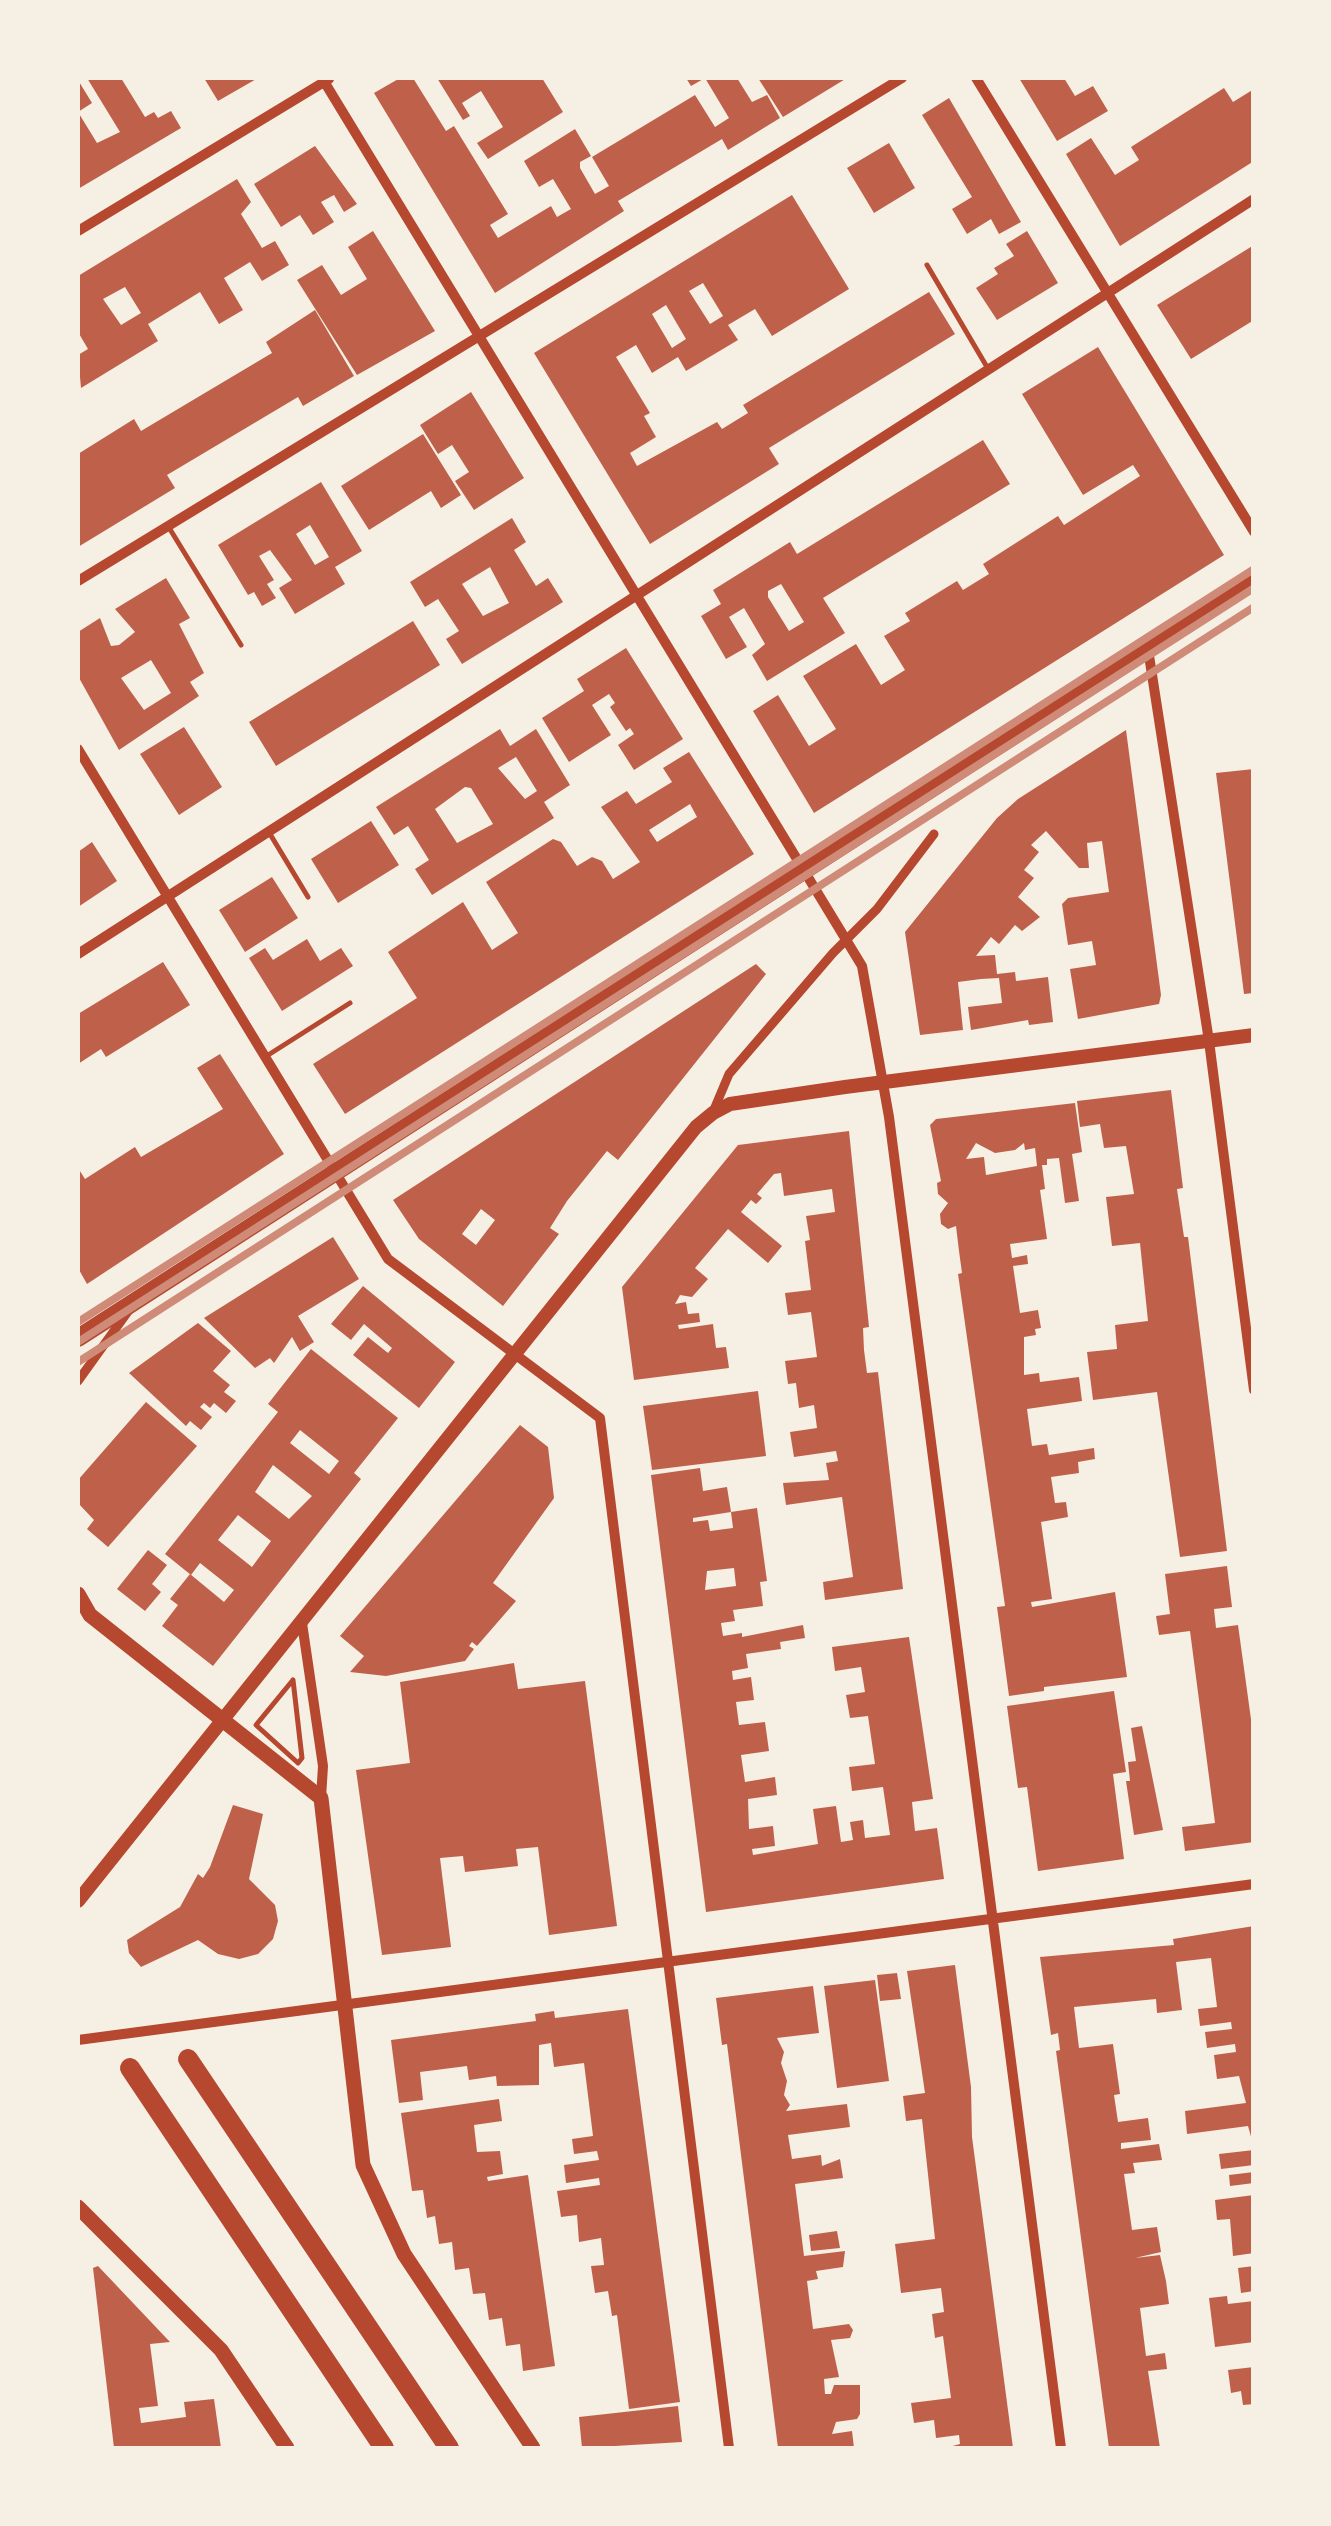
<!DOCTYPE html>
<html>
<head>
<meta charset="utf-8">
<style>
  body { margin:0 }
  #map { position:relative; width:1331px; height:2526px; overflow:hidden; background:#f6efe4; font-family:Figtree,sans-serif }
  canvas { display:block }
  .frame { position:absolute; inset:0; border:80px solid #f6efe4; pointer-events:none }
</style>
</head>
<body>
<div id="map">
<canvas width="1331" height="2526"></canvas>
<div class="frame"></div>
</div>
<script>
const ctx = document.querySelector('canvas').getContext('2d');
ctx.lineJoin = 'round';
function fillPath(path, color) { ctx.fillStyle = color; ctx.fill(path, 'evenodd'); }
const poly = rows => new Path2D(rows.map(r => 'M' + r).join(''));
function strokePath(path, color, width, dash) { ctx.strokeStyle = color; ctx.lineWidth = width; ctx.lineCap = dash ? 'butt' : 'round'; ctx.setLineDash(dash || []); ctx.stroke(path); }
fillPath(poly([
  [87,78,121,78,145,117,154,112,158,118,171,111,181,128,78,189,78,80,92,103,78,112,97,143,120,132],
  [204,78,258,78,218,101],
  [400,78,413,78,446,131,454,126,508,214,490,225,498,238,551,206,557,217,571,209,553,179,539,187,524,161,575,129,591,156,580,162,580,168,595,194,609,186,592,157,695,95,715,127,729,118,705,78,691,86,686,78,737,78,752,102,767,95,780,118,728,150,722,139,618,201,624,211,495,293,374,93],
  [437,78,542,78,563,112,488,159,477,143,503,127,481,91,462,103,470,116,463,120],
  [758,78,847,78,783,117],
  [1019,78,1064,78,1075,96,1093,86,1108,111,1057,141],
  [1224,88,1233,102,1254,89,1254,161,1120,246,1066,154,1091,138,1115,175,1139,160,1131,147],
  [949,98,1021,222,999,234,991,219,967,234,952,209,972,197,922,115],
  [889,143,915,188,874,213,847,168],
  [315,146,357,204,344,212,334,195,321,202,334,222,313,235,300,215,281,227,254,184],
  [237,179,251,202,241,214,254,235,262,248,275,241,289,265,262,281,250,262,224,278,243,310,219,324,200,292,148,324,158,341,81,388,78,355,88,349,78,332,78,276],
  [125,287,141,313,121,325,103,299],
  [792,195,849,289,772,336,755,309,728,325,738,340,686,371,678,357,652,373,636,345,616,357,650,413,644,416,656,437,630,453,637,466,717,422,722,429,748,413,743,405,929,292,955,334,769,448,779,464,650,544,534,353],
  [703,283,723,316,710,324,689,291],
  [666,305,686,339,672,348,652,314],
  [373,231,435,331,357,375,297,280,322,265,341,295,367,279,348,247],
  [1027,231,1058,283,997,320,976,288,998,274,994,268,1014,256,1006,244],
  [1254,245,1254,320,1191,359,1157,305],
  [315,310,354,376,303,406,298,397,167,475,175,488,78,547,78,454,134,419,141,431,272,353,266,342],
  [1098,347,1224,555,814,813,753,711,778,695,809,746,836,729,803,676,856,644,881,685,905,670,884,636,910,621,905,613,957,581,963,590,989,574,983,564,1058,516,1064,525,1140,476,1133,465,1083,495,1022,394],
  [471,392,524,478,474,510,455,481,469,472,452,445,438,454,420,425],
  [423,434,461,495,441,508,431,491,369,530,341,486],
  [983,440,1010,484,823,598,845,633,767,681,752,655,765,644,744,608,729,617,747,647,726,659,701,616,721,604,713,590,790,542,797,554],
  [781,584,804,622,789,631,768,597,768,591],
  [321,482,362,551,335,567,345,584,295,614,279,588,292,580,270,550,259,556,274,580,267,584,276,598,262,606,254,592,248,595,218,545],
  [310,525,329,557,315,565,296,534],
  [512,518,526,542,514,550,536,586,548,578,563,602,462,664,446,639,459,631,438,599,425,607,410,582],
  [490,567,509,603,483,616,462,584],
  [166,578,190,618,179,624,204,673,190,682,199,696,119,750,78,676,78,632,100,618,111,646,119,645,135,632,115,609],
  [151,660,171,693,144,710,121,678],
  [413,621,440,665,276,766,249,722],
  [626,648,683,739,634,770,618,745,634,734,630,728,626,731,610,707,615,703,609,694,592,705,611,735,569,762,542,718,584,691,577,679],
  [184,727,222,787,179,815,140,754],
  [500,729,510,746,536,729,570,785,544,802,554,818,432,895,415,869,429,860,408,826,394,835,376,807],
  [516,757,537,791,525,799,498,768],
  [465,787,471,788,493,824,457,843,435,809],
  [1126,730,1161,995,1159,1004,1078,1019,1070,969,1096,965,1092,941,1068,945,1062,904,1068,898,1109,892,1102,841,1087,843,1089,868,1079,868,1046,831,1031,845,1039,852,1024,870,1034,878,1018,897,1040,917,1022,931,1015,925,999,944,991,937,976,956,995,955,997,974,1015,972,1016,981,1048,977,1053,1022,1029,1025,1028,1020,971,1030,968,1007,1002,1003,999,978,981,979,958,982,963,1030,920,1035,905,932,997,818,1018,799],
  [689,752,754,854,345,1114,313,1064,417,998,388,952,463,902,492,950,518,933,486,882,553,839,561,842,577,866,592,857,602,861,613,879,640,862,601,807,627,791,636,804,672,782,663,768],
  [690,804,697,817,657,842,649,830],
  [1254,769,1254,993,1244,994,1216,773],
  [371,821,399,865,338,903,311,859],
  [92,842,117,881,78,907,78,852],
  [272,877,298,918,245,952,219,910],
  [307,939,320,961,341,948,353,966,282,1011,249,958,265,948,273,960],
  [163,962,190,1005,106,1057,101,1049,78,1064,78,1014],
  [756,964,766,974,618,1160,607,1151,567,1201,550,1228,559,1234,503,1306,419,1239,393,1200],
  [481,1209,495,1220,476,1245,462,1234],
  [220,1054,284,1154,87,1284,78,1268,78,1168,85,1179,135,1147,141,1157,223,1109,197,1068],
  [1171,1090,1183,1188,1177,1189,1184,1237,1188,1237,1227,1551,1180,1557,1157,1392,1093,1400,1087,1352,1117,1349,1115,1325,1148,1321,1140,1243,1112,1246,1106,1197,1134,1194,1126,1146,1104,1148,1100,1124,1080,1127,1077,1101],
  [1075,1103,1082,1152,1072,1154,1079,1201,1065,1203,1059,1158,1047,1159,1047,1165,1042,1165,1045,1189,1040,1190,1047,1239,1010,1244,1012,1258,1027,1255,1028,1264,1013,1266,1020,1313,1038,1310,1041,1328,1035,1329,1036,1335,1024,1337,1024,1375,1039,1373,1040,1382,1079,1377,1082,1401,1027,1409,1032,1446,1047,1444,1049,1455,1094,1448,1095,1459,1078,1462,1079,1473,1051,1477,1055,1503,1066,1502,1068,1517,1041,1522,1052,1599,1031,1602,1032,1607,1115,1592,1127,1677,1044,1687,1044,1691,1009,1696,997,1607,1005,1606,958,1274,962,1273,959,1251,956,1226,948,1229,941,1224,940,1214,948,1203,938,1194,937,1183,941,1181,930,1125,936,1119],
  [976,1143,995,1153,1015,1150,1024,1143,1025,1150,1035,1148,1037,1166,986,1175,984,1157,966,1159],
  [849,1131,869,1327,863,1328,864,1350,867,1373,878,1372,903,1589,825,1600,823,1582,853,1577,849,1548,842,1497,786,1505,783,1483,829,1480,826,1463,838,1461,836,1451,794,1457,790,1432,817,1428,814,1405,799,1408,796,1383,788,1384,785,1361,817,1357,811,1312,788,1315,785,1293,811,1290,805,1241,810,1240,806,1216,835,1212,832,1189,784,1196,781,1173,774,1174,757,1194,762,1198,756,1204,751,1200,741,1212,782,1246,768,1263,728,1229,695,1268,708,1279,692,1297,680,1295,675,1304,686,1302,688,1314,699,1313,700,1322,678,1325,679,1329,713,1324,716,1348,726,1347,729,1368,634,1380,622,1287,738,1145],
  [333,1237,359,1279,298,1316,314,1342,300,1351,292,1337,274,1363,270,1358,255,1368,204,1318],
  [363,1286,455,1362,419,1408,353,1355,368,1337,388,1353,392,1348,364,1324,351,1340,331,1324],
  [198,1323,231,1351,213,1371,230,1385,224,1392,236,1401,226,1413,214,1403,210,1408,204,1403,200,1407,212,1417,201,1430,190,1421,186,1426,129,1373],
  [311,1349,398,1418,354,1473,361,1479,213,1666,162,1626,178,1605,170,1599,190,1574,224,1602,234,1590,200,1563,191,1575,165,1554,278,1412,268,1404],
  [300,1430,339,1461,329,1474,290,1443],
  [273,1465,312,1496,289,1519,255,1492],
  [238,1515,271,1541,252,1567,218,1540],
  [758,1391,766,1456,652,1470,643,1406],
  [146,1402,197,1446,108,1547,87,1529,94,1520,78,1503,78,1480],
  [520,1425,548,1447,554,1498,493,1583,516,1601,477,1646,472,1642,469,1646,474,1649,465,1661,386,1676,350,1672,364,1656,340,1636],
  [700,1468,703,1491,727,1487,731,1512,757,1508,767,1581,760,1582,763,1606,733,1610,735,1621,721,1623,723,1636,742,1633,742,1637,803,1625,805,1638,780,1642,781,1649,746,1654,748,1668,732,1671,733,1680,751,1677,754,1700,736,1702,739,1725,765,1722,769,1751,741,1755,745,1782,775,1777,777,1795,748,1799,749,1829,773,1826,775,1846,752,1849,753,1855,818,1844,813,1809,836,1806,841,1842,853,1840,850,1822,863,1820,865,1838,890,1835,883,1787,852,1791,849,1767,875,1764,868,1716,850,1718,846,1695,865,1692,861,1667,835,1671,832,1647,909,1637,933,1799,912,1802,915,1831,937,1828,944,1879,706,1912,651,1475],
  [731,1512,733,1528,710,1531,708,1520,693,1522,693,1518],
  [734,1568,736,1586,705,1590,707,1571],
  [148,1550,167,1565,152,1584,161,1592,145,1611,117,1589],
  [1227,1566,1232,1607,1214,1609,1216,1628,1238,1625,1254,1741,1254,1842,1185,1851,1182,1827,1215,1823,1190,1631,1159,1635,1156,1616,1170,1614,1165,1574],
  [514,1663,518,1689,585,1681,617,1926,549,1935,538,1847,516,1849,518,1866,465,1872,463,1856,440,1858,451,1947,382,1955,356,1770,410,1763,400,1682],
  [1114,1691,1126,1772,1113,1774,1124,1859,1038,1871,1027,1787,1018,1788,1007,1706],
  [1142,1726,1163,1830,1134,1835,1126,1781,1130,1781,1128,1762,1136,1761,1131,1728],
  [233,1805,263,1814,249,1879,275,1905,278,1921,273,1939,258,1954,239,1959,218,1954,198,1940,141,1967,129,1953,127,1940,180,1907,198,1874,203,1878,210,1867],
  [1254,1926,1254,2147,1248,2126,1187,2134,1185,2111,1246,2103,1239,2076,1217,2079,1214,2055,1236,2052,1235,2044,1207,2048,1205,2032,1232,2029,1231,2022,1200,2026,1198,2009,1217,2007,1211,1958,1176,1962,1182,2010,1157,2013,1156,1999,1074,2007,1079,2048,1113,2044,1120,2094,1114,2095,1118,2122,1148,2118,1151,2140,1121,2143,1121,2149,1159,2144,1162,2160,1133,2163,1135,2173,1124,2174,1132,2230,1157,2227,1161,2252,1135,2258,1160,2255,1166,2281,1169,2304,1140,2308,1146,2356,1165,2353,1167,2369,1148,2371,1160,2448,1109,2448,1056,2051,1060,2050,1058,2033,1051,2035,1040,1957,1174,1945,1173,1939],
  [955,1965,971,2087,972,2137,1013,2448,945,2448,960,2444,959,2435,936,2438,934,2420,914,2423,911,2403,951,2398,943,2336,935,2338,932,2314,944,2312,941,2288,901,2293,895,2244,935,2239,922,2119,906,2121,903,2096,925,2093,907,1971],
  [897,1973,901,1999,880,2001,877,1975],
  [875,1980,889,2081,837,2088,824,1986],
  [813,1986,819,2033,777,2038,784,2052,781,2063,787,2081,784,2095,790,2105,786,2111,847,2104,850,2127,788,2135,792,2159,821,2155,822,2166,840,2159,843,2178,795,2184,804,2256,845,2251,843,2267,816,2271,818,2279,807,2281,813,2329,849,2324,853,2330,850,2338,831,2340,839,2377,824,2379,825,2394,831,2394,834,2385,860,2385,860,2414,857,2419,836,2422,832,2434,852,2431,854,2448,778,2448,727,2044,722,2045,716,1998],
  [628,2009,680,2402,629,2409,617,2315,612,2316,608,2291,595,2293,591,2266,604,2265,601,2238,579,2242,577,2215,561,2217,557,2191,600,2185,599,2178,566,2183,564,2165,599,2160,597,2151,574,2154,572,2139,593,2136,584,2063,554,2067,551,2043,539,2045,539,2085,497,2086,496,2076,469,2080,467,2066,420,2072,423,2100,399,2103,391,2040,536,2021,535,2014,554,2011,555,2018],
  [499,2099,502,2121,474,2125,477,2152,500,2151,503,2174,487,2177,488,2181,528,2175,555,2366,523,2371,520,2344,506,2346,502,2318,489,2320,485,2293,473,2294,469,2268,455,2270,452,2242,439,2244,435,2216,427,2218,423,2190,412,2191,401,2113],
  [1254,2150,1254,2165,1221,2169,1219,2154],
  [1254,2172,1254,2183,1230,2186,1229,2175],
  [1254,2195,1254,2253,1233,2256,1230,2219,1217,2220,1215,2200],
  [837,2231,840,2248,811,2251,809,2235],
  [98,2266,170,2342,150,2344,158,2406,139,2408,141,2423,186,2417,184,2402,214,2399,221,2448,114,2448,93,2268],
  [1254,2266,1254,2291,1241,2293,1238,2268],
  [1227,2296,1228,2304,1254,2301,1254,2342,1215,2347,1209,2298],
  [1254,2367,1254,2404,1243,2405,1241,2391,1231,2393,1228,2370],
  [678,2406,682,2442,582,2448,579,2417]
]), '#bf614a');
strokePath(poly([
  [293,1680,302,1758,298,1763,256,1725,293,1680]
]), '#b5482f', 5);
strokePath(poly([
  [927,265,987,367],
  [168,526,241,645],
  [270,834,308,897],
  [265,1057,350,1003]
]), '#b5482f', 5);
strokePath(poly([
  [713,1112,729,1074,833,953,877,909,934,834],
  [78,1381,129,1310]
]), '#b5482f', 9);
strokePath(poly([
  [322,78,862,966,889,1117,1061,2448],
  [976,78,1254,532],
  [78,231,329,79],
  [78,581,902,78],
  [1148,649,1209,1041,1254,1390],
  [78,749,388,1259,600,1418,729,2448],
  [78,954,1254,199],
  [302,1623,323,1766,321,1798],
  [78,2040,1254,1884]
]), '#b5482f', 10);
strokePath(poly([
  [78,1901,696,1127,713,1113,730,1104,845,1087,1254,1035]
]), '#b5482f', 14);
strokePath(poly([
  [78,1594,90,1615,321,1798,363,2165,404,2254,533,2448],
  [78,2207,221,2350,287,2448]
]), '#b5482f', 15);
strokePath(poly([
  [78,1338,1254,581]
]), '#b5482f', 18);
strokePath(poly([
  [188,2059,449,2448],
  [130,2068,384,2448]
]), '#b5482f', 20);
strokePath(poly([
  [78,1322,1254,569],
  [78,1342,1254,588],
  [78,1362,1254,607]
]), '#cf8b77', 8);
</script>
</body>
</html>
